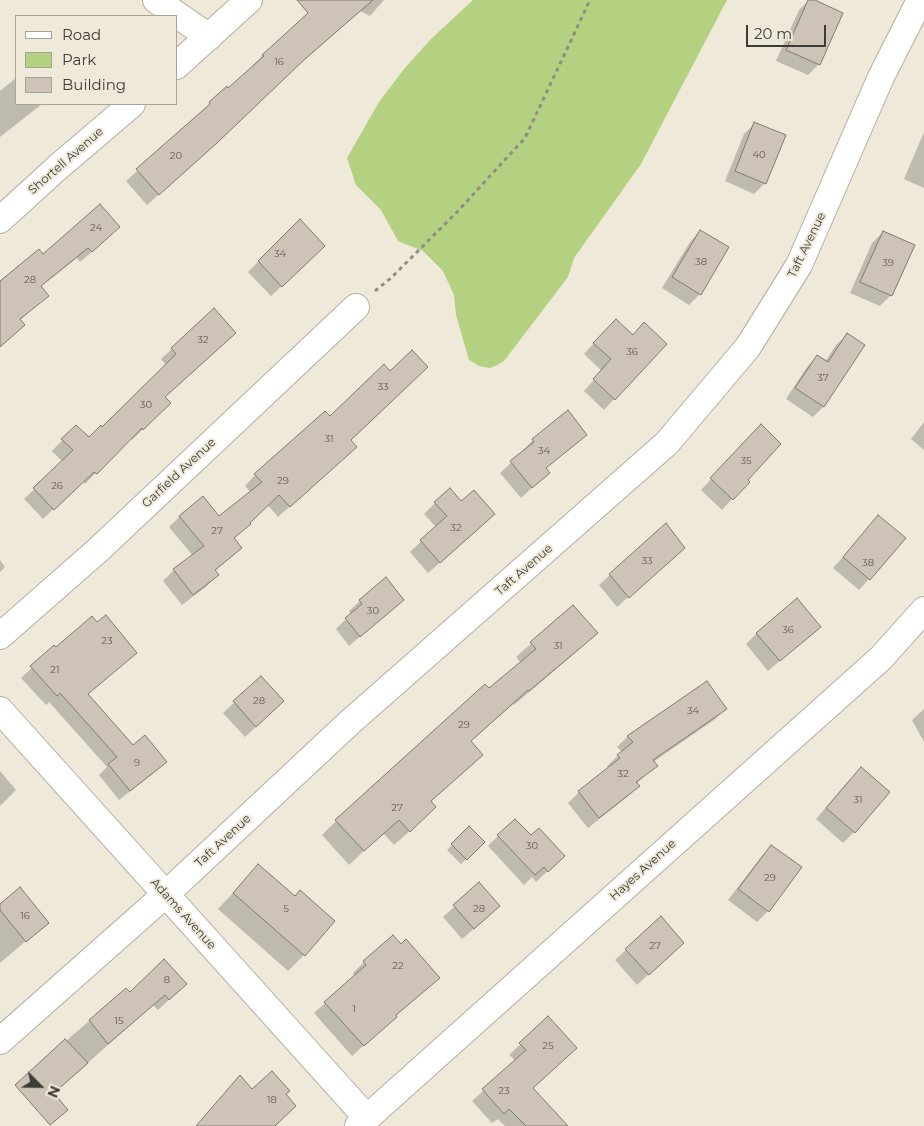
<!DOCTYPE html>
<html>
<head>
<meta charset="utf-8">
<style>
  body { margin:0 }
  #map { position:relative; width:924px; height:1126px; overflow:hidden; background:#efe9da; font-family:Montserrat,sans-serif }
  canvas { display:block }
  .legend { position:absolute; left:15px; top:15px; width:162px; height:90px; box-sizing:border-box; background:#efe9da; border:1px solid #a8a398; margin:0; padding:6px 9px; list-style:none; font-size:15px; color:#3d3b35 }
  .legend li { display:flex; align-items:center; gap:10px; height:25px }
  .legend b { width:25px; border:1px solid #a8a398 }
  .north { position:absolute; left:15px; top:1061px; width:50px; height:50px; -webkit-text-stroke:4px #efe9da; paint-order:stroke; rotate:113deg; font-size:14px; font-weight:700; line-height:20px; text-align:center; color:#3d3b35 }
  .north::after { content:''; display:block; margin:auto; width:18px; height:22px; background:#3d3b35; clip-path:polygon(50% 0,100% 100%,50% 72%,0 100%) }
  .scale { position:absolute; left:746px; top:25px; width:80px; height:22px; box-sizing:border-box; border:2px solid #3d3b35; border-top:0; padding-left:6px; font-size:15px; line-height:18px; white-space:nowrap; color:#3d3b35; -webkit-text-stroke:4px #efe9da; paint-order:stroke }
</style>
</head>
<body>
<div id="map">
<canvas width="924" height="1126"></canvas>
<ul class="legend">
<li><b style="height:6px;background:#fff"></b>Road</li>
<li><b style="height:14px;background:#b4d181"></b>Park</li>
<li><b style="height:14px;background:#cdc4b7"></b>Building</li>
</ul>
<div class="north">N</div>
<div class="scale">20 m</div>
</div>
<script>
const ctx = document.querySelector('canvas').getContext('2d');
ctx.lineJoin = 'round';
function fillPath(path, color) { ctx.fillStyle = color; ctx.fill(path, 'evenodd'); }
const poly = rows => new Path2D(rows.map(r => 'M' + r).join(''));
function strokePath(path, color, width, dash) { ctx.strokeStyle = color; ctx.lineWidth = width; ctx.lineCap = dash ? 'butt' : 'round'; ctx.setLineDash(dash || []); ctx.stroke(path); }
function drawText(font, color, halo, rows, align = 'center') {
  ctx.font = font + ' Montserrat,sans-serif'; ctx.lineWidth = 4; ctx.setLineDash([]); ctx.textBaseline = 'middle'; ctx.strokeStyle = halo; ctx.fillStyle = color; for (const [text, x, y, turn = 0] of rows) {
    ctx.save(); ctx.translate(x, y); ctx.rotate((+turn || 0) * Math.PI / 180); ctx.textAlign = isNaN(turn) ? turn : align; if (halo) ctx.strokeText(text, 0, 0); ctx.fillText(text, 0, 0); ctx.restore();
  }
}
fillPath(poly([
  [473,0,727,0,641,164,574,258,568,277,504,361,497,365,490,368,479,366,469,360,456,315,454,295,443,271,423,251,398,241,381,210,356,185,347,158,379,102,404,69,431,39]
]), '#b4d181');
fillPath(poly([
  [322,0,384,0,370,16,360,11,293,70,204,154,147,205,126,181,200,115,227,87,228,89,253,67,252,66,263,55],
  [809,0,812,0,819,64,808,75,776,61,799,10],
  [16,78,16,104,42,104,0,137,0,91],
  [755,123,765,183,754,194,725,181,744,134],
  [924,132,924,188,904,179],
  [299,221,313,257,271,296,248,272],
  [700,231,700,294,689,305,662,288,690,242],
  [883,232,891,295,880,306,850,293,872,243],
  [108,238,80,262,77,258,40,287,47,296,19,321,0,347,0,281,43,256],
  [214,310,164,398,169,403,132,440,130,438,85,484,83,481,43,519,24,499,63,462,52,451,76,426,88,439,102,429,166,365,161,359],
  [644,324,614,399,604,410,584,391,602,371,584,354,605,331,632,336],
  [847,335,824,406,813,417,786,399,807,367,817,356,825,362,836,345],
  [924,422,924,450,911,439],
  [585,435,545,469,548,473,521,498,500,473,523,452,522,451,533,440],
  [750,437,746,480,732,499,722,510,701,490],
  [350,440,345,457,278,517,267,504,248,523,249,524,233,539,241,548,215,571,217,575,207,586,182,605,163,581,174,570,193,556,169,527,180,516,219,518,251,493,245,486,255,475],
  [435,503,483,525,428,573,410,552,436,527,424,514],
  [878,517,869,579,859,590,833,568],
  [673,558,617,607,599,585,610,575],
  [0,560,5,567,0,572],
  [403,600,349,646,336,629,351,614,349,611,360,601],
  [573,607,596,633,581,648,514,705,513,704,470,742,467,769,430,802,420,822,394,845,383,833,349,865,322,835,336,821,521,663,516,657],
  [97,624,87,695,133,746,165,762,155,772,119,800,99,775,107,767,49,702,46,705,21,678,54,647,56,649],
  [819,627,768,671,746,644,757,633],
  [261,677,272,712,245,737,223,713],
  [725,709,714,720,653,762,656,766,636,784,638,786,627,797,588,828,568,803,579,792,609,768,607,766,622,752,617,747,628,736],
  [924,709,924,742,912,720],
  [0,771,16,790,0,806],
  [850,779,854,832,843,843,816,819],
  [514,820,552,867,536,882,532,877,524,885,488,846],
  [469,828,483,842,461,864,447,850],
  [771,846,800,868,768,911,757,922,728,900,761,857],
  [258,866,294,898,304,955,288,971,218,909],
  [479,884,488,917,462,939,443,917],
  [0,906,47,923,0,963],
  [661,918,672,953,637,985,615,960],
  [393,937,438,978,352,1056,314,1013,355,976,353,973,364,962],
  [126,989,130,994,175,994,158,1010,153,1005,63,1085,52,1053],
  [548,1018,532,1089,555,1126,505,1126,498,1119,492,1123,472,1101,516,1061,509,1055]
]), '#0003');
const building = poly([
  [297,0,373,0,305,59,217,143,159,195,136,169,210,104,209,102,227,86,228,88,264,56,262,55,308,13,297,0],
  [808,0,815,0,843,13,820,65,786,50,808,0],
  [754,122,786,135,766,184,735,171,754,122],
  [100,204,120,227,92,252,88,248,41,286,49,296,20,319,25,325,0,347,0,281,39,249,43,254,100,204],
  [300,219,325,246,282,287,258,261,300,219],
  [700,230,729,247,701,295,672,277,700,230],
  [883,231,915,245,892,296,860,282,883,231],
  [214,308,236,333,165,397,171,403,143,430,142,428,97,474,94,472,54,510,33,488,73,450,61,439,76,425,89,437,101,425,102,427,176,354,171,348,214,308],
  [616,319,633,335,644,322,667,344,615,400,593,379,611,359,593,343,616,319],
  [847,333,865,345,824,407,795,388,817,355,828,362,847,333],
  [412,350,428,367,351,440,357,447,290,507,279,495,250,523,251,524,234,538,242,548,215,570,219,575,193,595,173,569,204,546,179,516,203,496,219,516,262,482,254,474,325,411,330,416,384,364,390,371,412,350],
  [568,410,587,435,546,468,550,473,532,488,510,461,534,442,532,439,568,410],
  [761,424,781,444,748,480,750,482,733,500,710,478,761,424],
  [450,488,461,501,474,490,495,514,440,563,420,540,447,516,434,502,450,488],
  [878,515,906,538,870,580,843,557,878,515],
  [666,523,685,548,629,598,609,574,666,523],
  [386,577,404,600,360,637,345,618,362,604,359,600,386,577],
  [797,598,821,627,780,661,756,633,797,598],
  [573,605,598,633,529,691,528,690,471,741,483,755,431,801,436,807,410,832,399,820,364,851,335,820,485,684,489,688,536,649,530,642,573,605],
  [106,615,137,653,88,694,133,745,145,735,167,762,130,791,108,764,117,757,60,693,57,696,30,666,54,645,56,647,92,616,97,622,106,615],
  [261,676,284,701,256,727,233,701,261,676],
  [707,681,727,709,653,760,658,766,636,782,640,786,599,818,578,791,620,758,617,755,633,742,627,736,707,681],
  [861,767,890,792,855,833,826,808,861,767],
  [515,819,531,835,539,828,565,856,548,872,544,867,535,875,497,835,515,819],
  [469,826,485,842,467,860,451,844,469,826],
  [771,845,802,867,769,912,738,889,771,845],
  [258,864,295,896,300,890,335,921,305,956,233,893,258,864],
  [479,882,500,906,474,929,453,905,479,882],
  [20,887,49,923,26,942,0,910,0,904,20,887],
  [661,916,684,943,649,975,625,949,661,916],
  [393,935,401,944,406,939,440,978,396,1015,397,1017,364,1046,324,1002,366,965,363,961,393,935],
  [164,959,187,984,169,1000,165,995,108,1044,89,1020,126,988,130,992,164,959],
  [548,1016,577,1048,533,1088,568,1126,526,1126,509,1109,504,1114,482,1089,526,1050,519,1043,548,1016],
  [65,1039,88,1063,54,1093,68,1110,50,1125,15,1085,65,1039],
  [272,1071,290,1091,286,1094,296,1106,275,1126,196,1126,240,1075,252,1089,272,1071]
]);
fillPath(building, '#cdc4b7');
strokePath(building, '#82796d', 1);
const minor = poly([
  [156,0,209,37],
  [176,66,249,0],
  [0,220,57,168,132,104],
  [0,636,97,551,356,307],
  [0,710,367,1118],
  [0,1041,166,894,349,723,667,443,748,347,799,265,881,77,920,0],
  [358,1126,881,658,924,610]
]);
strokePath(minor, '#b4aea0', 28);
strokePath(poly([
  [375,291,391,278,457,212,525,138,590,0]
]), '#918d83', 3, [4, 4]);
strokePath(minor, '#fff', 26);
drawText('10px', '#615d56', null, [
  ["16",279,62],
  ["40",759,155],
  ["20",176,156],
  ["24",96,228],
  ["34",280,254],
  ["38",701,262],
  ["39",888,263],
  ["28",30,280],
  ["32",203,340],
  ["36",632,352],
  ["37",823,378],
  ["33",383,387],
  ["30",146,405],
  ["31",329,439],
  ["34",544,451],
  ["35",746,461],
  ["29",283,481],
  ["26",57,486],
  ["32",456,528],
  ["27",217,531],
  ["33",647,561],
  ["38",868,563],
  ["30",373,611],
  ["36",788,630],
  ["23",107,641],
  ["31",558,646],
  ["21",55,670],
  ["28",259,701],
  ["34",693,711],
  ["29",464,725],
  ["9",137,763],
  ["32",623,774],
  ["31",858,800],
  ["27",397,808],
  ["30",532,846],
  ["29",770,878],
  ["5",286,909],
  ["28",479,909],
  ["16",25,916],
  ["27",655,946],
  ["22",398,966],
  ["8",167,980],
  ["1",354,1009],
  ["15",119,1021],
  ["25",548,1046],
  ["23",504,1091],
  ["18",272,1100]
]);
drawText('12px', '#3d3b35', '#efe9da', [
  ["Shortell Avenue",66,161,-41],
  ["Taft Avenue",807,245,-64],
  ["Garfield Avenue",179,473,-43],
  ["Taft Avenue",524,570,-41],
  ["Taft Avenue",223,841,-43],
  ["Hayes Avenue",643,870,-42],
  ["Adams Avenue",183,914,48]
]);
</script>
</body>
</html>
